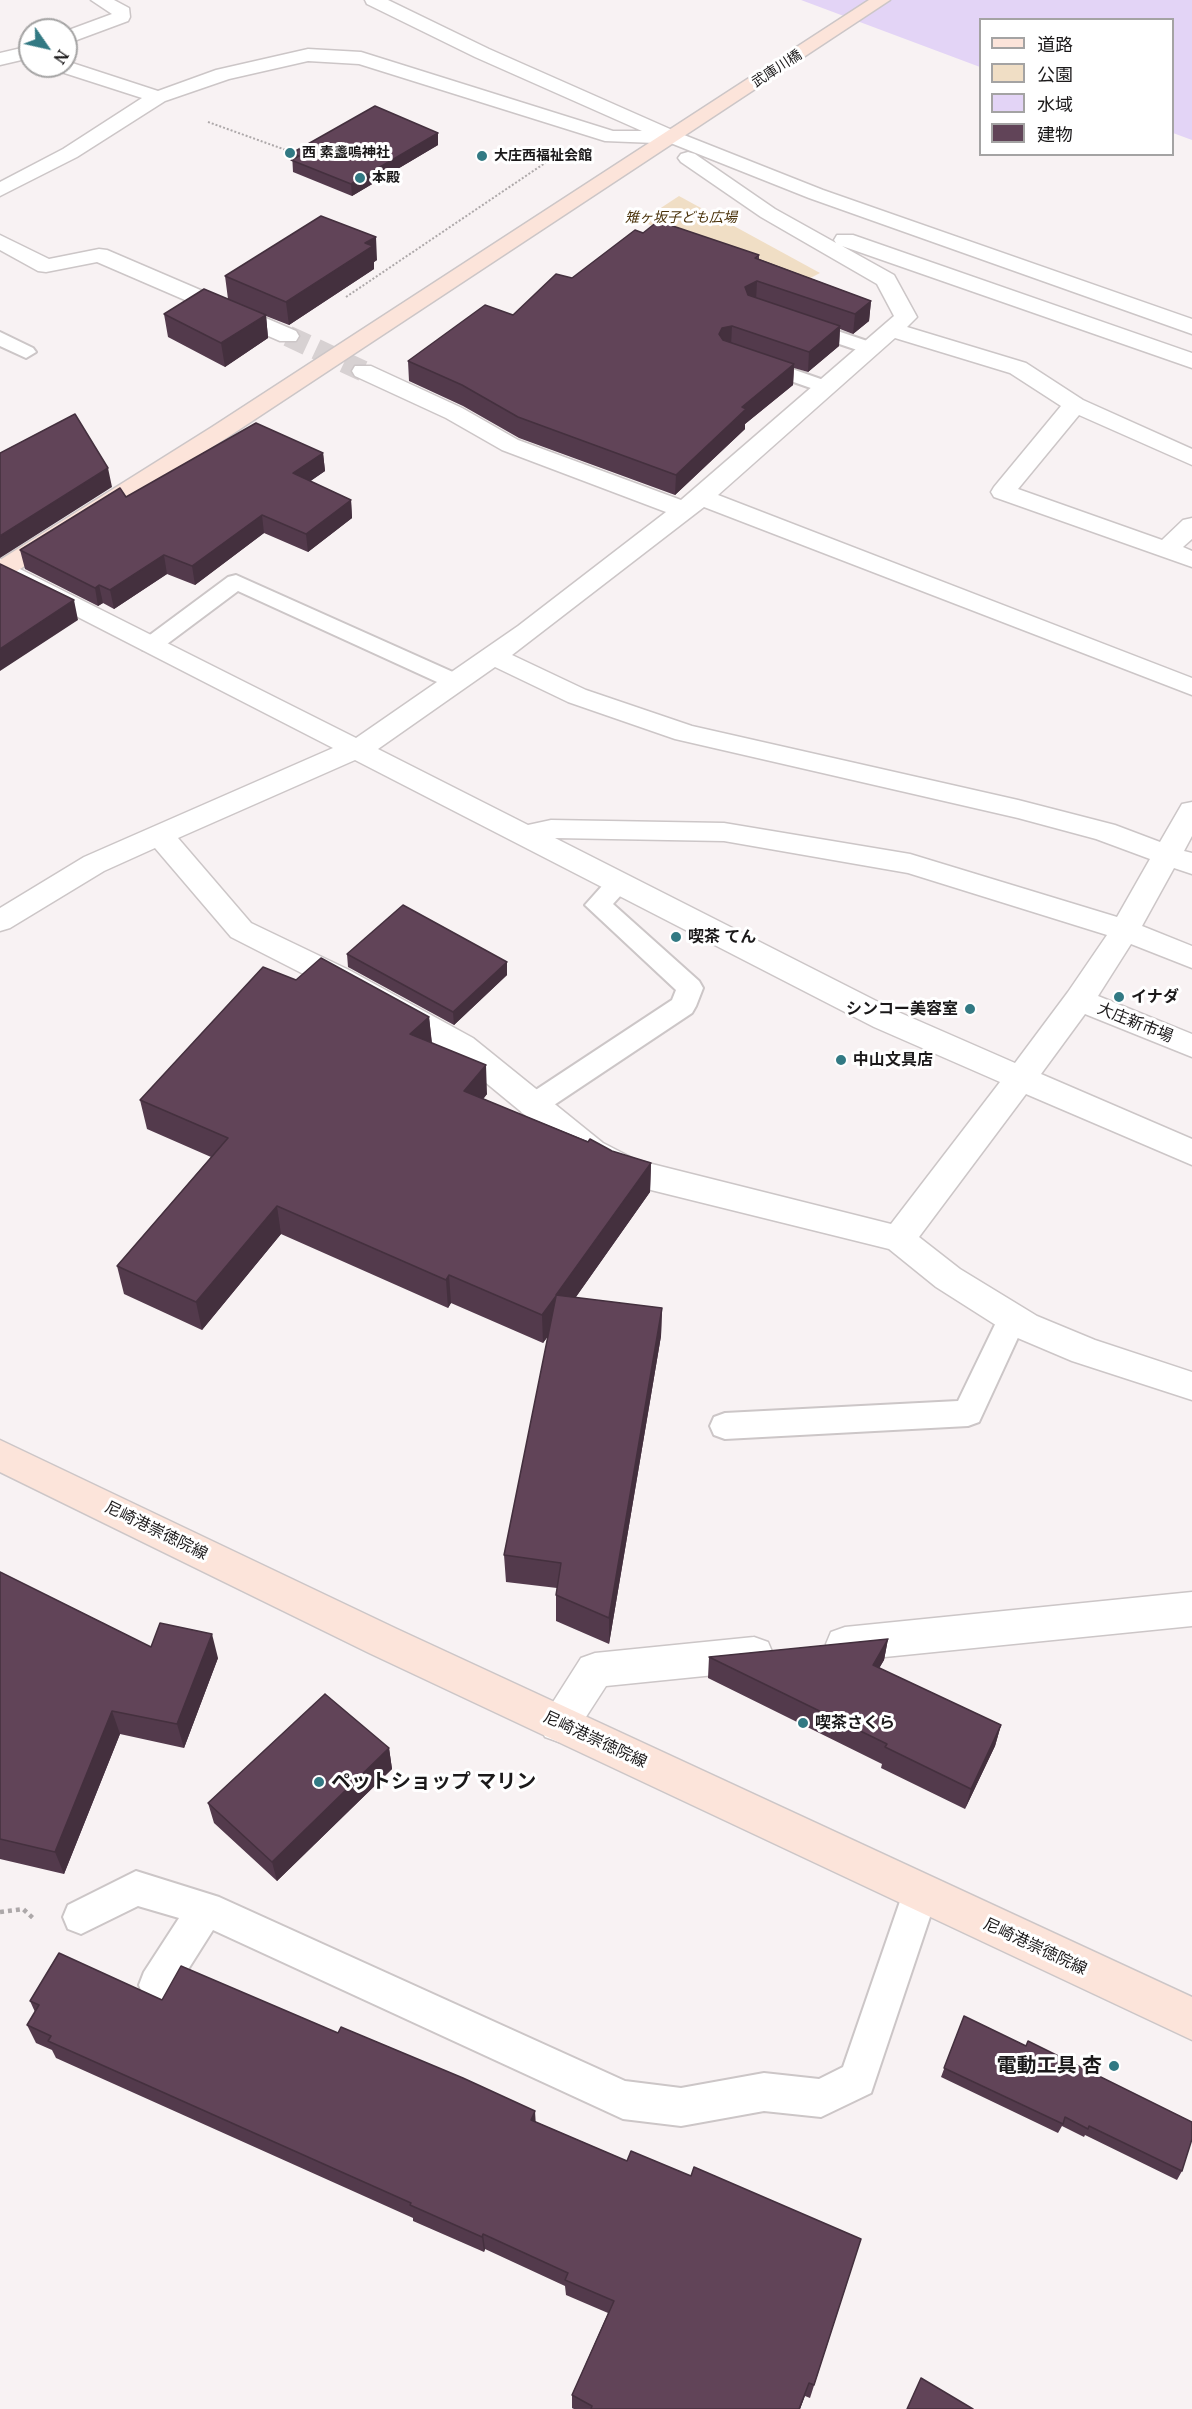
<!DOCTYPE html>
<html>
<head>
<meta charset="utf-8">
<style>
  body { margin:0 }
  #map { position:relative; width:1192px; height:2409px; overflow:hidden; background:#f8f2f3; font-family:"Noto Serif","Noto Sans JP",serif }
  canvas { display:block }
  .legend { position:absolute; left:979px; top:18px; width:195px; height:138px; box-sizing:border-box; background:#fff; border:2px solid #a4a3a3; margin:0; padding:8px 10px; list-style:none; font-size:18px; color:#1b191a }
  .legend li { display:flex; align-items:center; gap:12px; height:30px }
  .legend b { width:30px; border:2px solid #a4a3a3 }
  .north { position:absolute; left:18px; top:18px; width:60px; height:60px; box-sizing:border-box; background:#fff; border:2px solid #a4a3a3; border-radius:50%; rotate:124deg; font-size:16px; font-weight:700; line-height:24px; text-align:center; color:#1b191a }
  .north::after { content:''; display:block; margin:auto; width:21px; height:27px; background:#327983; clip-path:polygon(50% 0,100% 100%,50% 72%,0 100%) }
</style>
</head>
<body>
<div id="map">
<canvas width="1192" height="2409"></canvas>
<ul class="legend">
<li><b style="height:8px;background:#fce4da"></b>道路</li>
<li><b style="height:16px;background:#f0dec5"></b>公園</li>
<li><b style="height:16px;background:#e3d4f6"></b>水域</li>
<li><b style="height:16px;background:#614458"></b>建物</li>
</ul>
<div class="north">N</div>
</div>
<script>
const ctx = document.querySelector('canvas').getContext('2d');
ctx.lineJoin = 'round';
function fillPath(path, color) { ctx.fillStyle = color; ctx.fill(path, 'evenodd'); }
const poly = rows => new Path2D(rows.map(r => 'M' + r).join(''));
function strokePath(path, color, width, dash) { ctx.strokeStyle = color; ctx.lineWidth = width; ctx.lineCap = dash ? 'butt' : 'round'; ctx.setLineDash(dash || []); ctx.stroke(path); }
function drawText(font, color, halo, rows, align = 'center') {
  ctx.font = font + ' "Noto Serif","Noto Sans JP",serif'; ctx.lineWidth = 6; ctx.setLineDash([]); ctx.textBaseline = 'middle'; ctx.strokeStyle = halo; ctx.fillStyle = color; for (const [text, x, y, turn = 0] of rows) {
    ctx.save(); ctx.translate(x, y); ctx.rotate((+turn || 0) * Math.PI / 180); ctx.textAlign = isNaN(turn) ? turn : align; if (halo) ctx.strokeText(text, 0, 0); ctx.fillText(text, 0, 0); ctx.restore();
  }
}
fillPath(poly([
  [679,196,820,273,795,286,641,221]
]), '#f0dec5');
fillPath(poly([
  [801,0,1192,0,1192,140,1173,133,1172,20,980,20,980,67]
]), '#e3d4f6');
strokePath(poly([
  [288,336,363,371]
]), '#d7d1d2', 21, [21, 10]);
const lane = poly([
  [802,319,876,344,879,348,869,354,795,329,792,325,795,321,802,319],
  [0,332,33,348,36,352,26,358,0,346,0,332],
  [758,357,832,383,835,387,832,391,825,393,751,367,748,363,758,357],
  [236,575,464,677,468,682,464,687,448,687,238,591,159,650,143,650,140,645,143,640,228,577,236,575],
  [619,875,628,877,632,883,613,904,699,981,703,988,696,1006,692,1013,542,1113,532,1116,522,1113,518,1106,522,1099,672,1000,676,990,585,905,610,877,619,875],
  [1012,1306,1022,1310,1027,1318,979,1422,968,1426,725,1439,714,1435,710,1426,714,1417,725,1413,958,1401,1002,1310,1012,1306],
  [136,1871,219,1897,625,2081,681,2088,764,2073,819,2079,843,2067,907,1881,920,1876,933,1881,938,1893,871,2093,821,2117,764,2111,681,2126,623,2119,610,2113,213,1930,170,1998,157,2003,144,1998,139,1985,144,1972,179,1918,138,1906,81,1934,68,1929,63,1917,68,1905,136,1871]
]);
const street = poly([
  [91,0,114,0,129,8,130,17,128,21,66,44,66,31,112,14,91,0],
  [365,0,388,0,489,49,679,133,823,190,1192,319,1192,334,809,198,663,140,655,143,605,141,359,64,308,61,229,79,165,101,77,157,0,196,0,182,63,149,142,98,55,70,52,66,66,66,66,61,158,91,216,70,308,49,361,52,613,131,642,131,475,57,367,4,365,0],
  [30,46,30,58,0,65,0,53,30,46],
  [688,152,695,154,775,209,836,243,834,240,837,235,853,235,1192,353,1192,368,842,246,894,275,917,317,907,327,1026,363,1083,400,1192,449,1192,465,1079,415,1018,489,1162,540,1183,520,1192,518,1192,539,1183,547,1192,551,1192,567,994,497,991,492,994,487,1061,406,1010,373,895,338,718,495,1192,678,1192,695,704,507,512,655,586,690,692,726,1018,800,1115,825,1160,842,1182,804,1192,802,1192,836,1184,851,1192,853,1192,874,1174,868,1142,926,1192,946,1192,968,1131,944,1098,996,1192,1034,1192,1057,1085,1014,1041,1074,1192,1139,1192,1165,1026,1094,919,1237,960,1269,1037,1316,1095,1340,1192,1372,1192,1400,1072,1361,1013,1336,936,1287,889,1249,651,1190,612,1178,581,1161,451,1054,327,986,231,937,155,848,104,871,10,928,0,931,0,908,84,857,333,748,0,577,0,559,356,738,518,626,666,512,502,450,446,418,355,376,352,371,355,366,371,366,462,408,518,440,681,500,894,316,877,284,761,217,681,162,678,158,681,154,688,152],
  [495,667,568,702,675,739,1018,818,1096,839,1150,859,1117,917,910,854,724,823,551,820,528,825,378,749,495,667],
  [355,760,874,1027,1000,1082,891,1224,636,1160,603,1143,473,1038,349,970,251,923,178,838,355,760],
  [555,838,724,841,908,873,1107,935,1068,992,1015,1063,896,1011,555,838],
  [0,235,49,259,99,249,107,250,296,331,299,336,296,341,280,341,97,262,46,272,38,271,0,250,0,235],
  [1192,1592,1192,1626,845,1661,831,1656,826,1644,831,1632,845,1627,1192,1592],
  [754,1637,768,1642,773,1654,768,1666,754,1671,606,1686,573,1737,559,1742,545,1737,539,1724,581,1658,595,1653,754,1637]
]);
const secondary = poly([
  [869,0,890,0,228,437,9,576,0,579,0,560,212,427,869,0],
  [0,1440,397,1629,1192,1997,1192,2040,369,1653,0,1472,0,1440]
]);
strokePath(lane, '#ccc6c7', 4);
strokePath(street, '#ccc6c7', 3);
strokePath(secondary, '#ccc6c7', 3);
strokePath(poly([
  [208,122,297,154],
  [628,212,646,218],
  [346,297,551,159]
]), '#ada8a9', 2, [2, 2]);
strokePath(poly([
  [0,1912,23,1909,33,1918]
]), '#ada8a9', 4.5, [4, 4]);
fillPath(lane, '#fff');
fillPath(street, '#fff');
fillPath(secondary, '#fce4da');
fillPath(poly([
  [438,145,352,196,293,172,292,153],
  [643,233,759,255,759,259,871,301,869,321,853,334,840,329,839,346,808,372,794,368,793,385,745,424,745,429,675,495,519,438,463,406,409,381,408,361,513,315],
  [377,260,374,262,374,269,289,325,266,316,268,338,225,367,168,337,164,314,228,299,225,276],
  [323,453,325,471,310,481,351,500,352,518,308,552,264,533,195,585,167,574,114,609,103,603,98,606,25,569,20,550,126,497],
  [347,954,507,962,507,975,454,1025,348,967],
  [296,980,429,1017,432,1043,487,1094,483,1099,612,1151,651,1163,650,1192,575,1298,662,1308,661,1336,609,1644,556,1621,556,1595,557,1588,506,1582,504,1555,548,1336,543,1343,451,1303,448,1308,281,1234,202,1330,124,1294,117,1266,211,1157,147,1129,140,1100],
  [0,1572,151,1647,218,1658,184,1748,120,1734,64,1874,0,1859],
  [888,1639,884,1660,879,1668,1001,1725,995,1746,965,1809,881,1768,882,1764,708,1678,709,1657],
  [389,1748,392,1769,277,1881,214,1823,208,1803],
  [162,2000,536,2122,627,2161,691,2176,861,2239,810,2398,805,2396,800,2409,574,2409,572,2408,572,2395,608,2313,566,2295,565,2286,485,2249,484,2252,413,2221,413,2218,56,2058,52,2050,36,2043,27,2025,35,2012,30,2001],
  [964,2016,1182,2171,1177,2180,1085,2135,1084,2137,1062,2126,1058,2133,941,2077]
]), '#533a4c');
fillPath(poly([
  [438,133,438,145,352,196,351,184],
  [376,237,377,260,374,262,374,269,289,325,286,302,365,243],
  [757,281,756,301,744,307,745,287],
  [871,301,869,321,853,334,855,314],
  [266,315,268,338,225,367,221,343],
  [732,326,731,346,721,349,719,334,722,328],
  [840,326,839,346,808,372,809,352],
  [794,364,793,385,745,424,745,429,675,495,676,475,742,407],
  [323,453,325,471,295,492,293,473],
  [108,468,112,487,0,558,0,536],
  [351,500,352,518,308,552,306,534],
  [262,515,264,533,195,585,192,566],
  [164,555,167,574,114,609,110,590],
  [99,585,103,603,98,606,95,588],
  [74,600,78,620,0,671,0,649],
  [507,962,507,975,454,1025,453,1012],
  [429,1017,432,1046,410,1034],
  [486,1065,487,1094,466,1121,464,1091],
  [651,1163,650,1192,557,1324,556,1295],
  [277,1206,281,1234,202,1330,196,1302],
  [449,1275,451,1303,448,1308,446,1280],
  [556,1296,557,1324,543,1343,542,1315],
  [662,1308,661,1336,609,1644,609,1618],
  [212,1634,218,1658,184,1748,177,1724],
  [888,1639,884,1660,869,1686,873,1665],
  [112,1711,120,1734,64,1874,55,1852],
  [1001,1725,995,1746,965,1809,971,1789],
  [389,1748,392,1769,277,1881,272,1862],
  [535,2111,536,2127,531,2120],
  [483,2234,485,2249,484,2252,482,2237],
  [809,2383,800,2409,799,2409]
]), '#44303e');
const building = poly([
  [375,106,438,133,351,184,291,160,299,156,292,153,375,106],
  [321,216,376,237,365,243,373,246,286,302,225,276,321,216],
  [658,221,759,255,755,258,871,301,855,314,757,281,745,287,748,295,840,326,809,352,732,326,722,328,719,334,723,340,794,364,742,407,746,409,676,475,518,417,462,385,408,361,485,305,513,315,556,274,572,278,635,230,643,233,658,221],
  [204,289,266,315,221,343,164,314,204,289],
  [75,414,108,468,0,536,0,453,75,414],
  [256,423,323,453,293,473,351,500,306,534,262,515,192,566,164,555,110,590,99,585,95,588,20,550,120,488,126,497,256,423],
  [0,564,74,600,0,649,0,564],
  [403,905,507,962,453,1012,347,954,403,905],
  [321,958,429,1017,410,1034,486,1065,464,1091,588,1142,590,1139,612,1151,651,1163,556,1295,662,1308,609,1618,556,1595,561,1563,504,1555,556,1296,542,1315,449,1275,446,1280,277,1206,196,1302,117,1266,228,1138,140,1100,263,967,296,980,321,958],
  [0,1572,151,1647,160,1623,212,1634,177,1724,112,1711,55,1852,0,1839,0,1572],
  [888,1639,873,1665,1001,1725,971,1789,885,1747,887,1744,709,1657,888,1639],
  [325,1694,389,1748,272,1862,208,1803,325,1694],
  [59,1953,162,2000,181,1966,338,2033,341,2027,463,2078,535,2111,531,2120,627,2161,631,2151,691,2176,694,2167,861,2239,814,2385,809,2383,799,2409,591,2409,592,2406,572,2395,614,2301,565,2280,568,2273,483,2234,482,2237,410,2205,411,2203,48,2041,51,2036,27,2025,39,2005,30,2001,59,1953],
  [964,2016,1026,2046,1028,2041,1192,2122,1192,2139,1182,2171,1089,2126,1088,2129,1065,2117,1063,2124,944,2068,964,2016],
  [921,2378,973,2409,907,2409,921,2378]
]);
fillPath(building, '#614458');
strokePath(building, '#44303e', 1.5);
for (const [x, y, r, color] of [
  [290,153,6,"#327983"],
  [482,156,6,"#327983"],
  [360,178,6,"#327983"],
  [676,937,6,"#327983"],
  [1119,997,6,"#327983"],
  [970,1009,6,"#327983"],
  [841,1060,6,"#327983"],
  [803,1723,6,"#327983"],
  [319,1782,6,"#327983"],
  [1114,2066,6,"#327983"]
]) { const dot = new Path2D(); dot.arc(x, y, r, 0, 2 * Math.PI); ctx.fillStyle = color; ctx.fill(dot); strokePath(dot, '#fff', 2); }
drawText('14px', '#1b191a', '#fff', [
  ["武庫川橋",777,69,-33]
]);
drawText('bold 14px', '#1b191a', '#fff', [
  ["西 素盞嗚神社",302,153],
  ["大庄西福祉会館",494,156],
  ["本殿",372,178]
], 'left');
drawText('italic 14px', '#4a320a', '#fff', [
  ["雉ヶ坂子ども広場",681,218]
]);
drawText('bold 16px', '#1b191a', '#fff', [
  ["喫茶 てん",688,937],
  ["イナダ",1131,997],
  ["シンコー美容室",958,1009,"right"],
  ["中山文具店",853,1060],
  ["喫茶さくら",815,1723]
], 'left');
drawText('16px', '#1b191a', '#fff', [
  ["大庄新市場",1135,1023,22],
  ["尼崎港崇徳院線",156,1531,26],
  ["尼崎港崇徳院線",595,1740,25],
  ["尼崎港崇徳院線",1035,1947,25]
]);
drawText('bold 20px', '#1b191a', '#fff', [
  ["ペットショップ マリン",331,1782],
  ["電動工具 杏",1102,2066,"right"]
], 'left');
</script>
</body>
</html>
